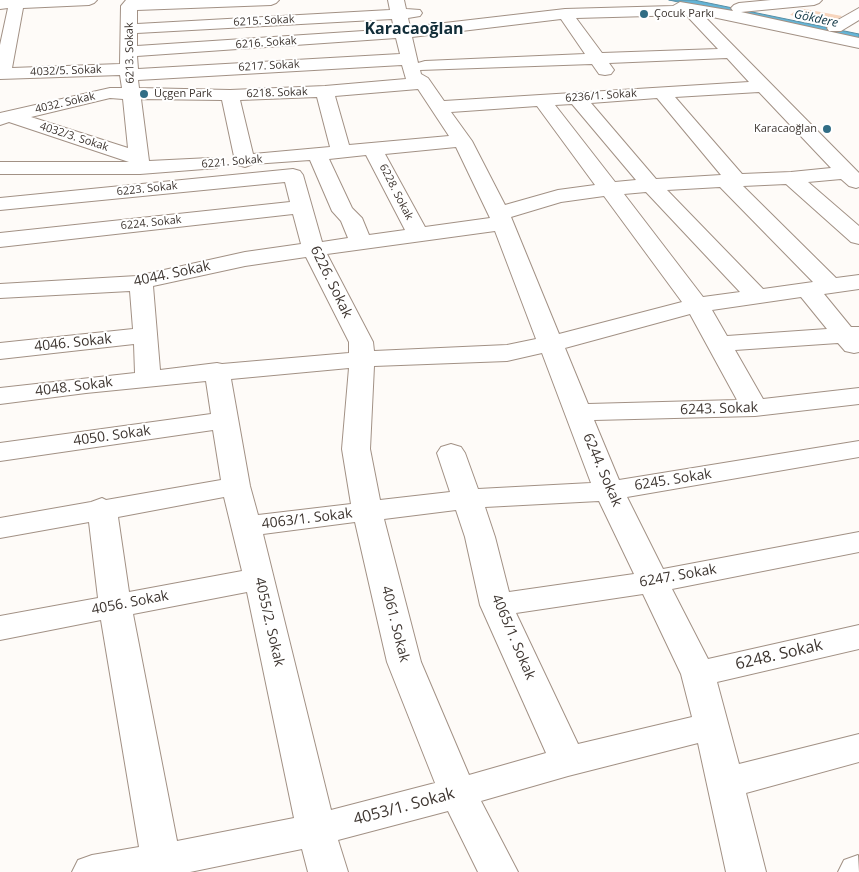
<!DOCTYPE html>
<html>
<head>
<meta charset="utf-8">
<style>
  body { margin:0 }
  canvas { display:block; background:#fefbf8 }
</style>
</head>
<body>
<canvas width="859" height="872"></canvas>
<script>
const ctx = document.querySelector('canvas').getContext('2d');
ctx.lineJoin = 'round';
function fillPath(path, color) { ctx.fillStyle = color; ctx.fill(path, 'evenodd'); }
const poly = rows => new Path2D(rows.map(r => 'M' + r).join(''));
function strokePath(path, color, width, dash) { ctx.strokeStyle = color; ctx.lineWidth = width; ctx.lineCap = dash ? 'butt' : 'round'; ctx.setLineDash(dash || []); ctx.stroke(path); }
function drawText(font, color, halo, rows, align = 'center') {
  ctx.font = font + ' "Open Sans",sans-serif'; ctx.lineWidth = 4; ctx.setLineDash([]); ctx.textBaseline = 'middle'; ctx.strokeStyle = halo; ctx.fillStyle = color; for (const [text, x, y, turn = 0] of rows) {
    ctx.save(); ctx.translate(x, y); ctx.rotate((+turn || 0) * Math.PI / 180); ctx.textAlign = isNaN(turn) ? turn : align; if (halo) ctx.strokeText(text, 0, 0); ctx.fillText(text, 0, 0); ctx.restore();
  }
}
fillPath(poly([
  [799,8,842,16,833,23,790,15]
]), '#f7d5bd');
const water = poly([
  [669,0,694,0,859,34,859,41,669,0]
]);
fillPath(water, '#65b5d7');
strokePath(water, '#598fa5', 1);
const minor = poly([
  [0,0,97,0,94,3,89,5,23,8,12,68,120,64,121,6,126,0,279,0,276,3,271,5,137,10,137,24,390,10,388,0,404,0,406,9,420,10,422,13,420,16,408,18,410,27,565,9,673,6,680,2,733,11,731,8,734,5,739,3,771,0,822,0,819,3,814,5,741,12,859,38,859,48,703,15,859,173,859,187,856,188,849,186,841,179,808,182,859,226,859,244,851,242,786,184,743,186,836,278,859,275,859,289,824,294,851,327,859,327,859,352,854,353,845,351,838,343,735,350,763,399,859,388,859,404,755,416,594,420,619,480,859,441,859,457,627,497,663,569,859,532,859,552,672,589,708,659,859,625,859,649,717,682,739,764,859,734,859,762,746,793,766,872,726,872,698,743,568,776,481,801,518,872,478,872,448,811,338,840,348,872,308,872,302,849,190,872,72,872,78,860,92,855,139,847,101,620,0,640,0,616,98,598,89,522,0,538,0,518,91,502,102,498,106,500,221,480,213,430,0,461,0,443,211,414,206,381,86,393,0,404,0,388,135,373,134,344,0,359,0,343,133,329,130,291,0,298,0,284,137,276,245,252,301,244,293,214,0,247,0,233,290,202,285,182,0,210,0,198,293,169,300,171,303,175,322,242,348,238,341,221,332,211,310,160,253,164,245,167,238,165,235,161,222,100,141,99,149,161,210,158,217,160,220,164,217,168,140,174,0,174,0,162,129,162,9,122,0,125,0,113,110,88,122,88,120,75,0,79,0,45,8,8,0,9,0,0],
  [686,15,718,49,602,53,576,18,686,15],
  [392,19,394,29,137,46,137,33,392,19],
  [561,19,585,54,425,61,418,63,412,37,561,19],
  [396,38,400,54,138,69,137,56,396,38],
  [727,58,749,82,444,101,428,78,421,74,420,70,592,64,599,74,605,75,611,74,614,70,609,63,727,58],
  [402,65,406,79,325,86,230,90,139,88,138,80,402,65],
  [418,89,449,136,349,145,335,96,418,89],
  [759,92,831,168,791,172,742,174,675,97,759,92],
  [317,97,330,147,253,154,240,100,317,97],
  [110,98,123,99,128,148,31,117,110,98],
  [657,98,721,175,656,179,591,103,657,98],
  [572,104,636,180,615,182,555,105,572,104],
  [537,106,595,185,558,190,505,205,472,141,451,112,537,106],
  [456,147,490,218,425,227,385,154,456,147],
  [366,155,405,230,369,235,362,218,352,208,329,159,366,155],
  [720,187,813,282,763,289,667,190,720,187],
  [646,192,740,292,703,297,624,194,646,192],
  [604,196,682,302,559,334,511,217,561,202,604,196],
  [495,231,536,339,507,345,374,351,373,342,327,254,495,231],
  [306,257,349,342,349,353,222,364,217,363,160,370,153,286,245,266,306,257],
  [801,297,827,329,727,336,712,310,801,297],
  [690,314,737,400,588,404,565,348,690,314],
  [542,353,591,483,478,489,465,453,461,447,451,444,441,447,437,453,450,492,380,500,370,449,374,366,507,361,542,353],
  [349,368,342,449,351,504,258,515,250,486,231,379,349,368],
  [224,497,242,571,129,592,118,517,224,497],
  [599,501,634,574,509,592,495,537,485,507,599,501],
  [456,510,465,537,480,605,546,753,469,775,421,662,384,519,456,510],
  [355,522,387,662,435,783,331,810,263,534,355,522],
  [247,592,294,818,177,841,133,614,247,592],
  [643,594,681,674,692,717,578,744,516,613,643,594],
  [859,8,859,20,841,31,829,31,827,28,829,25,859,8],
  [858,855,859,872,838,872,844,860,858,855]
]);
strokePath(minor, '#a29185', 2);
fillPath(minor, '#fff');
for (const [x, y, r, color] of [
  [644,14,5,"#316d85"],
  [144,94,5,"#316d85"],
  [827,129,5,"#316d85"]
]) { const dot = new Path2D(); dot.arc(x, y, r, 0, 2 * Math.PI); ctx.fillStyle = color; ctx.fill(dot); strokePath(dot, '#fff', 2); }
drawText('11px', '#3d3530', '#fff', [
  ["Çocuk Parkı",654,14],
  ["Üçgen Park",154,94],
  ["Karacaoğlan",817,129,"right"]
], 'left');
drawText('11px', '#3d3530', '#fff', [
  ["6215. Sokak",264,21,-3],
  ["6216. Sokak",266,43,-4],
  ["6213. Sokak",130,53,-91],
  ["6217. Sokak",269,66,-3],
  ["4032/5. Sokak",66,71,-2],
  ["6218. Sokak",277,93,-2],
  ["6236/1. Sokak",601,96,-4],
  ["4032. Sokak",65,103,-13],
  ["4032/3. Sokak",74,137,18],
  ["6221. Sokak",232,162,-5],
  ["6223. Sokak",147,189,-6],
  ["6228. Sokak",396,192,63],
  ["6224. Sokak",151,223,-6]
]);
drawText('italic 12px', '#0b3240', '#fff', [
  ["Gökdere",816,19,12]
]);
drawText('14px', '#3d3530', '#fff', [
  ["4044. Sokak",172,274,-12],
  ["6226. Sokak",331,282,64],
  ["4046. Sokak",73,343,-6],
  ["4048. Sokak",74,387,-7],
  ["6243. Sokak",719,409,-2],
  ["4050. Sokak",112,436,-8],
  ["6244. Sokak",602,470,67],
  ["6245. Sokak",673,480,-9],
  ["4063/1. Sokak",307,519,-7],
  ["6247. Sokak",678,576,-10],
  ["4056. Sokak",130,603,-11],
  ["4055/2. Sokak",269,622,77],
  ["4061. Sokak",395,624,76],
  ["4065/1. Sokak",513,637,67]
]);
drawText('bold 16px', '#112d39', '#fff', [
  ["Karacaoğlan",414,29]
]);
drawText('16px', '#3d3530', '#fff', [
  ["6248. Sokak",779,655,-13],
  ["4053/1. Sokak",404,807,-15]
]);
</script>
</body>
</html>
